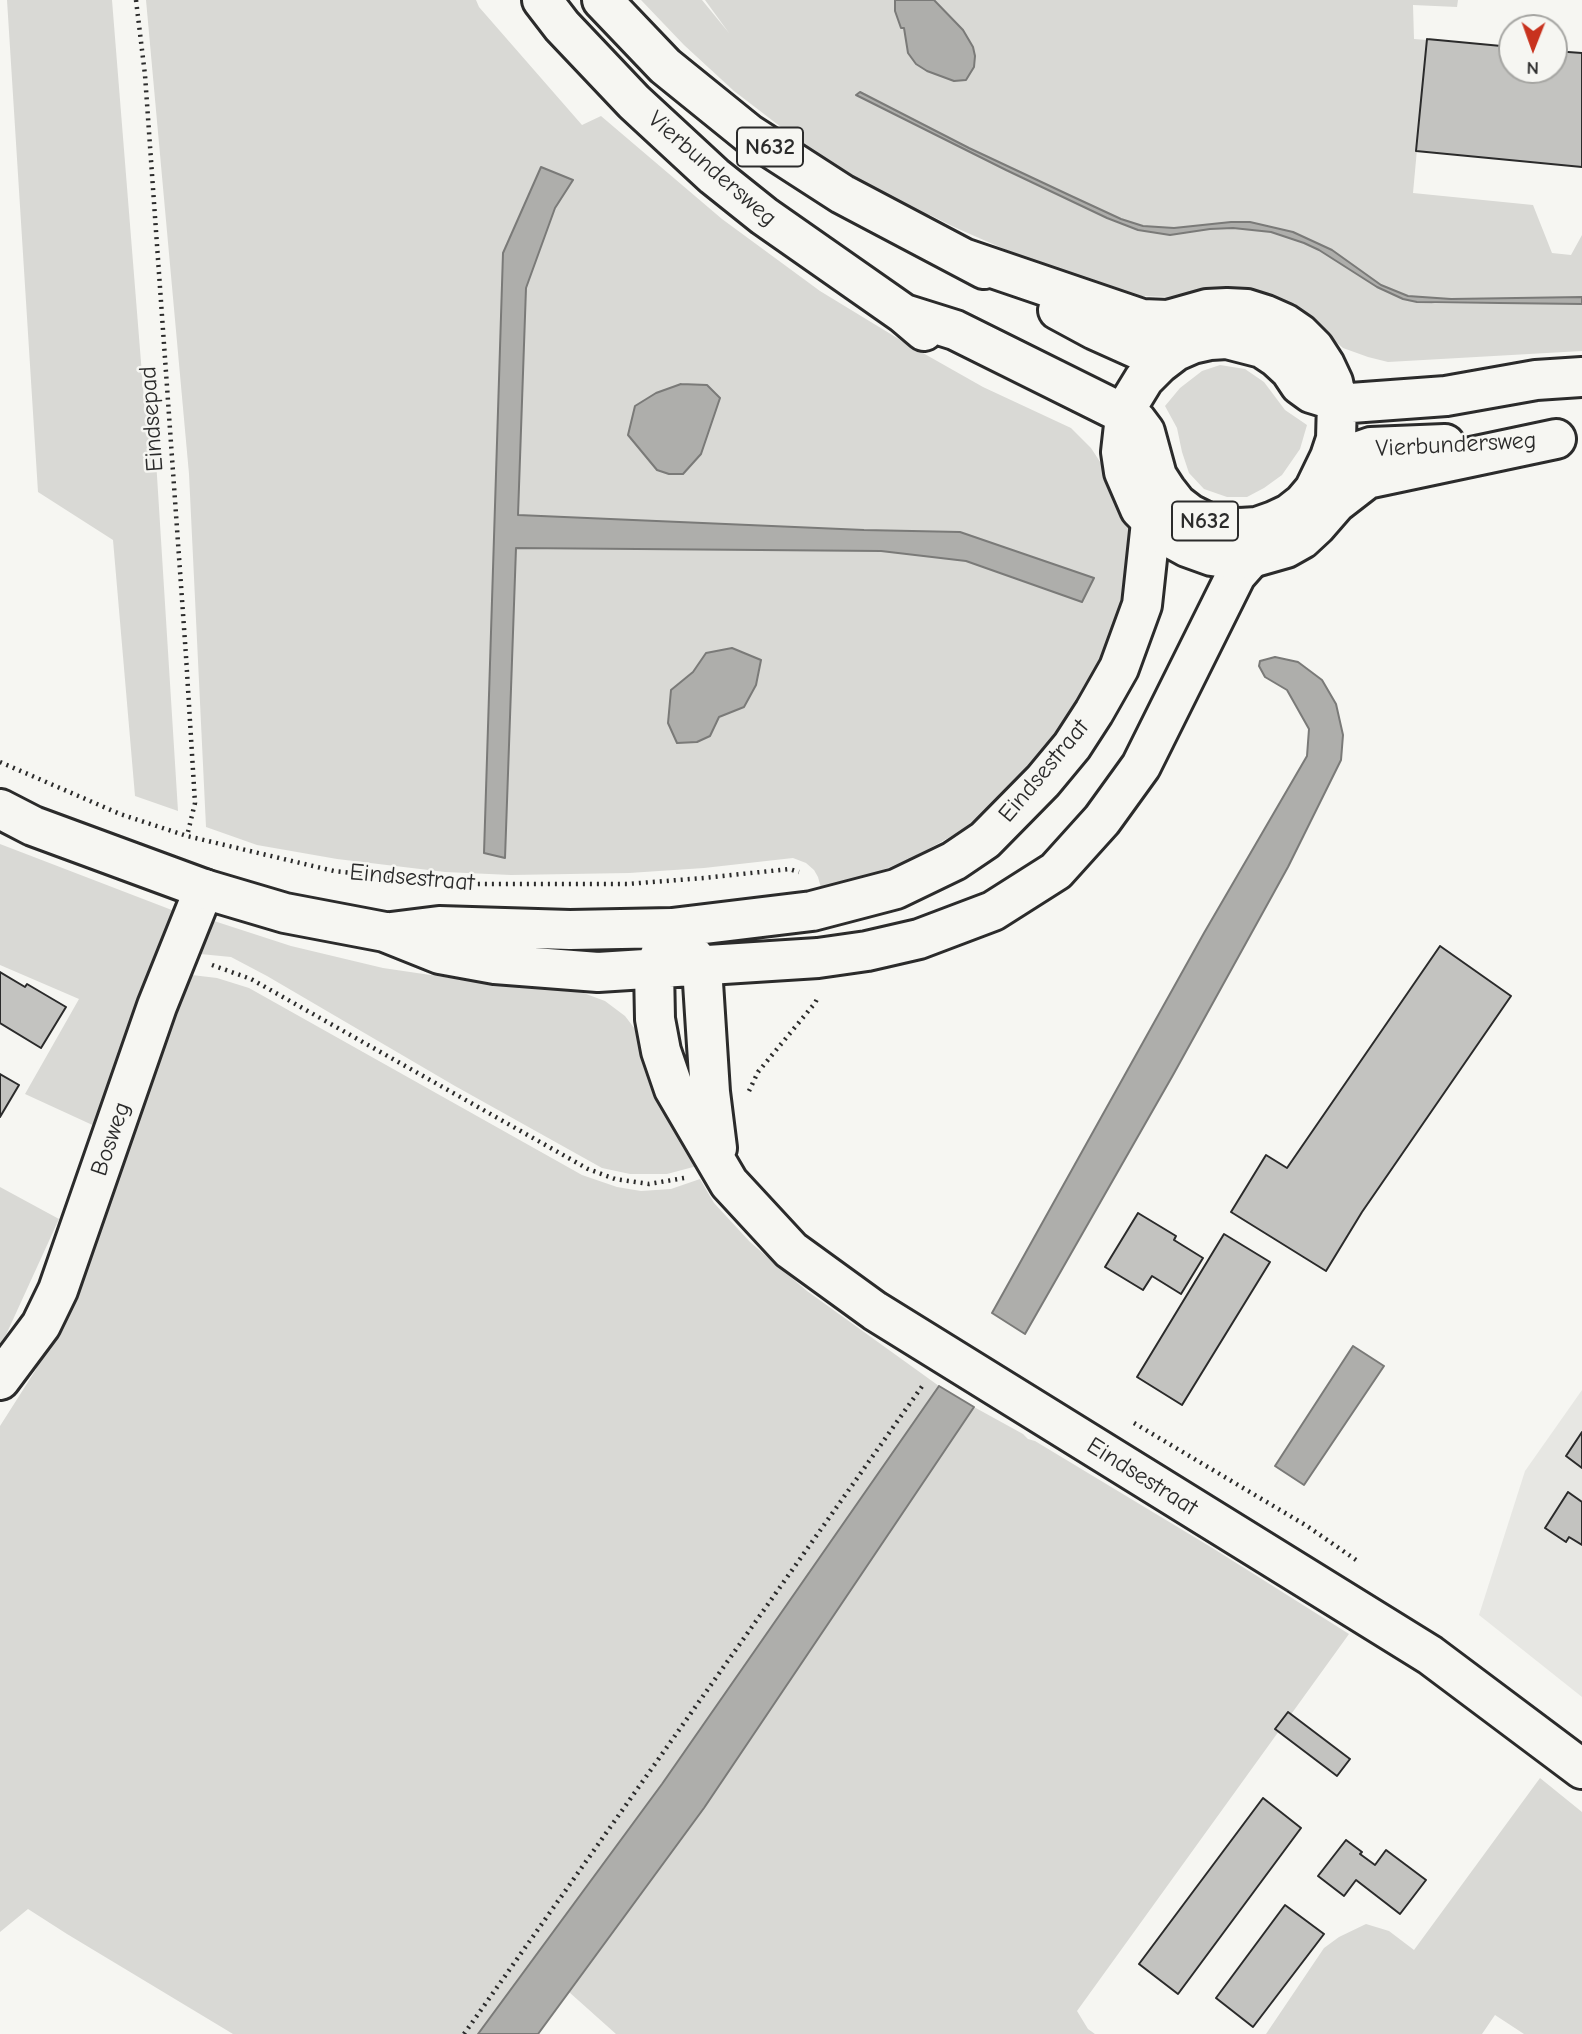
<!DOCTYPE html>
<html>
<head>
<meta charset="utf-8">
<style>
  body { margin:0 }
  #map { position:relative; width:1582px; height:2034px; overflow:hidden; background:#f6f6f2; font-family:"Comic Neue",sans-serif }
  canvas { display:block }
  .north { position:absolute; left:1498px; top:14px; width:70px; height:70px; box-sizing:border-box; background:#f6f6f2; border:2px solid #a5a5a2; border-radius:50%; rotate:181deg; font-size:19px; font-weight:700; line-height:28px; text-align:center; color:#2b2b2b }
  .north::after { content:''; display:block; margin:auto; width:24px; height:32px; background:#c8321e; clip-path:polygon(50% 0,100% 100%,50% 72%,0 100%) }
</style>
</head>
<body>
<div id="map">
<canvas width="1582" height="2034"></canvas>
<div class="north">N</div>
</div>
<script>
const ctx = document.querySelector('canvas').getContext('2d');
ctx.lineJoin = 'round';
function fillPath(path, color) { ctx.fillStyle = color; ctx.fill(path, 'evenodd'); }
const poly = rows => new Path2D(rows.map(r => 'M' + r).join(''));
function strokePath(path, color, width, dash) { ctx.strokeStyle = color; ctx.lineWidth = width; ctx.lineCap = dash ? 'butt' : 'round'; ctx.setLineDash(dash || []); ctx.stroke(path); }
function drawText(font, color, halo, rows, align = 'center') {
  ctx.font = font + ' "Comic Neue",sans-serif'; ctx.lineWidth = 5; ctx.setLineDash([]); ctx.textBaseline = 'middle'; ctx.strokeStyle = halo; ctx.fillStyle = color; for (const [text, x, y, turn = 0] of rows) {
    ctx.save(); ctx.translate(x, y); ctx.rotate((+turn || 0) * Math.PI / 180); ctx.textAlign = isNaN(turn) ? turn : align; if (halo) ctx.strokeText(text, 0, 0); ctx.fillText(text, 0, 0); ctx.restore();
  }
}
fillPath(poly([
  [1582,1390,1582,1697,1479,1615,1525,1471]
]), '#e7e7e3');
fillPath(poly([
  [7,0,112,0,145,412,153,412,178,811,135,796,113,540,38,492],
  [146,0,476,0,479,7,582,125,601,116,722,219,820,291,907,344,983,387,1071,428,1091,448,1106,471,1130,526,1131,578,1115,636,1075,710,1004,797,959,832,914,857,866,877,821,888,818,877,814,870,806,863,793,858,704,868,629,873,511,875,445,872,337,859,257,845,206,827,189,474],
  [641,0,702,0,729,33,705,0,895,0,894,4,904,28,908,53,916,64,927,71,954,81,963,30,934,0,1458,0,1457,7,1413,5,1414,39,1427,40,1413,193,1533,205,1552,253,1571,255,1582,235,1582,297,1451,299,1408,296,1381,285,1332,250,1293,232,1250,222,1231,222,1174,228,1143,226,1121,219,1067,194,969,148,860,92,856,94,1006,170,1107,218,1170,235,1210,229,1233,228,1271,232,1304,243,1319,250,1377,287,1435,304,1582,304,1582,351,1388,362,1368,357,1343,348,1304,315,1280,300,1268,295,1239,289,1221,288,1172,297,1136,296,1114,290,1020,256,954,227,930,215,929,216,882,193,807,147,734,91,684,45],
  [1220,365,1245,369,1264,382,1285,410,1307,425,1300,449,1282,475,1264,488,1247,497,1227,497,1204,489,1189,473,1182,452,1177,428,1165,406,1180,388,1202,371],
  [0,844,177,912,99,1128,25,1094,79,999,0,965],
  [214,921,291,946,383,968,505,986,578,991,605,1001,625,1016,638,1033,660,1092,697,1166,667,1174,630,1174,602,1168,455,1086,267,976,231,957,190,953],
  [192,975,217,978,249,988,582,1175,617,1187,641,1191,671,1189,700,1179,714,1203,750,1242,807,1291,939,1386,662,1784,478,2034,233,2034,67,1934,28,1909,0,1932,0,1426,35,1371,57,1329,176,993],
  [0,1187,59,1219,0,1348],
  [974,1407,1023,1434,1028,1439,1035,1441,1214,1549,1349,1634,1077,2011,1088,2029,1095,2034,616,2034,569,1992,704,1808],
  [1540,1778,1582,1812,1582,2034,1524,2034,1495,2015,1482,2034,1266,2034,1324,1948,1339,1937,1366,1924,1389,1931,1414,1950]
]), '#d9d9d5');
const water = poly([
  [895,0,934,0,963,30,973,47,975,56,974,67,966,80,954,81,927,71,916,64,908,53,904,28,901,28,895,11,895,0],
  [860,92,969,148,1067,194,1121,219,1143,226,1174,228,1231,222,1250,222,1293,232,1332,250,1381,285,1408,296,1451,299,1582,297,1582,304,1417,302,1403,299,1377,287,1319,250,1304,243,1271,232,1233,228,1210,229,1170,235,1138,230,1107,218,1006,170,856,95,860,92],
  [541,167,573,180,555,208,526,288,518,515,864,530,960,532,1094,578,1082,602,966,561,881,551,516,548,505,858,484,853,503,253,541,167],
  [681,384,707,385,720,398,701,454,683,474,669,474,657,470,628,435,635,406,656,393,681,384],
  [732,648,761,660,756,685,744,707,719,717,710,736,697,742,677,743,668,723,671,690,693,672,706,653,732,648],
  [1275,657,1298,662,1322,680,1336,704,1343,735,1341,760,1288,867,1173,1075,1025,1334,992,1313,1204,933,1307,756,1309,729,1287,690,1265,677,1259,666,1260,661,1275,657],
  [1353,1346,1384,1366,1304,1485,1275,1466,1353,1346],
  [939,1386,974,1407,704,1808,538,2034,478,2034,662,1784,939,1386]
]);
fillPath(water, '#aeaeab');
strokePath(water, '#7a7a78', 2);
const building = poly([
  [1427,39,1512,47,1512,70,1554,70,1554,51,1582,53,1582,167,1416,151,1427,39],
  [1440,946,1511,996,1362,1212,1326,1271,1231,1212,1266,1155,1287,1168,1440,946],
  [0,972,25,987,27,984,66,1007,41,1048,0,1023,0,972],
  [0,1074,19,1085,0,1117,0,1074],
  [1138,1213,1176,1236,1174,1240,1203,1258,1181,1294,1152,1276,1143,1290,1105,1267,1138,1213],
  [1224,1234,1270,1262,1182,1405,1137,1377,1224,1234],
  [1582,1432,1582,1468,1566,1456,1582,1432],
  [1568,1492,1582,1502,1582,1545,1569,1537,1566,1542,1545,1528,1568,1492],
  [1288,1712,1350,1759,1337,1776,1275,1729,1288,1712],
  [1263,1798,1301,1828,1178,1994,1139,1964,1263,1798],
  [1346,1840,1362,1852,1360,1854,1375,1865,1386,1850,1426,1880,1400,1914,1356,1880,1344,1896,1318,1876,1346,1840],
  [1285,1905,1324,1934,1253,2027,1216,1998,1285,1905]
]);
fillPath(building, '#c3c3c0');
strokePath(building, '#2b2b2b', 2);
const minor = poly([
  [0,1380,41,1325,58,1290,157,1006,204,889]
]);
const tertiary = poly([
  [0,809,33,826,204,889,285,913,385,932,440,954,495,964,598,972,818,958,867,951,919,939,993,911,1056,871,1102,820,1141,766,1236,575,1251,558],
  [672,928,654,969,655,1019,661,1051,674,1089,729,1183,791,1250,875,1311,1430,1655,1582,1769],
  [391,932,439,926,570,930,672,928,812,911,896,889,954,861,985,840,1043,781,1072,746,1094,712,1119,668,1142,605,1151,522],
  [687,948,702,967,710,1092,717,1148]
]);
const primary = poly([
  [542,0,562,26,634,102,714,176,764,216,904,314,924,331],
  [602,0,665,66,749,134,842,194,984,269],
  [1058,310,1095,330,1144,352,1176,351],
  [904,314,955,330,1136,420,1145,432,1157,476,1166,490,1177,504,1190,514,1206,522,1222,527,1240,528,1257,527,1274,521,1289,514,1303,503,1314,490,1330,457,1336,439,1337,401,1333,382,1325,365,1314,348,1300,334,1284,323,1266,315,1247,309,1227,308,1207,309,1168,320,1142,319,963,258],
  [1556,439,1367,479,1336,503,1316,526,1302,539,1286,548,1251,558,1232,559,1212,556,1187,547,1167,536,1140,509,1124,472,1121,452,1125,416,1133,397,1144,379,1159,364,1176,351,1192,344,1210,340,1227,339,1262,348,1277,358,1290,370,1300,385,1311,393,1337,401,1351,403,1446,396,1536,380,1582,377],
  [1322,474,1348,455,1371,447,1445,444]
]);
strokePath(minor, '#2b2b2b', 44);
strokePath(tertiary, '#2b2b2b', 44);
strokePath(primary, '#2b2b2b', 44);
strokePath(poly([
  [136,0,145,75,186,656,195,803,187,836],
  [0,762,120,814,187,836,334,871,455,884,627,884,704,878,789,869,799,872],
  [212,965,251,979,588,1169,615,1179,649,1184,684,1178],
  [749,1091,758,1072,815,1003,818,997],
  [1134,1423,1307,1526,1359,1562],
  [464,2034,923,1385]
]), '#2b2b2b', 4.5, [2, 5]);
strokePath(minor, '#f6f6f2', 38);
strokePath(tertiary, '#f6f6f2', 38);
strokePath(primary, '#f6f6f2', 38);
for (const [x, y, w] of [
  [770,147,66],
  [1205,521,66]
]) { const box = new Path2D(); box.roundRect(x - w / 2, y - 19.5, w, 39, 5); ctx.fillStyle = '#f6f6f2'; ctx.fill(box); strokePath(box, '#2b2b2b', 2); }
drawText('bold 23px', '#2b2b2b', null, [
  ["N632",770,147],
  ["N632",1205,521]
]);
drawText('24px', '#2b2b2b', '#f6f6f2', [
  ["Vierbundersweg",712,169,41],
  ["Eindsepad",152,419,-94],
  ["Vierbundersweg",1456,445,-3],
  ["Eindsestraat",1044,771,-50],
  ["Eindsestraat",412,878,5],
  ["Bosweg",111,1139,-71],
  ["Eindsestraat",1142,1477,32]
]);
</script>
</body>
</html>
